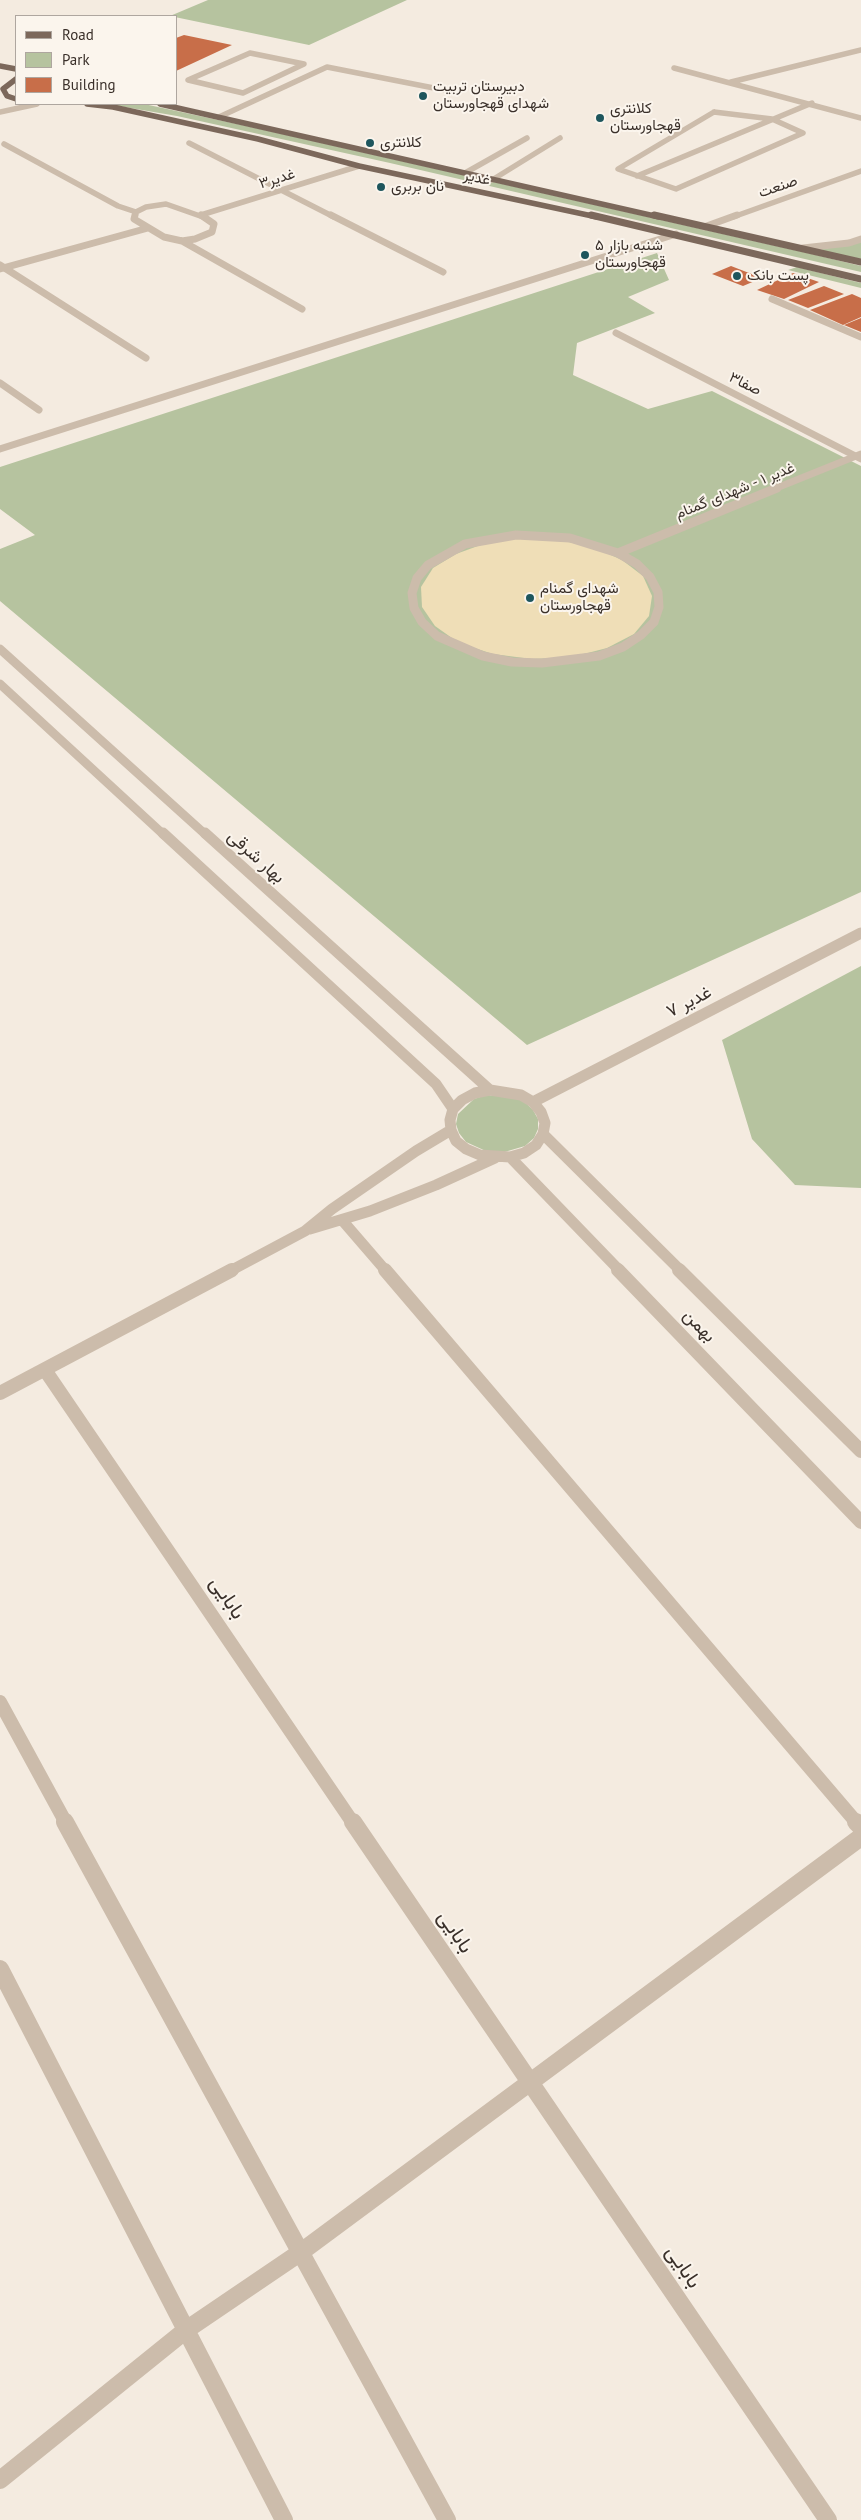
<!DOCTYPE html>
<html>
<head>
<meta charset="utf-8">
<style>
  body { margin:0 }
  #map { position:relative; width:861px; height:2520px; overflow:hidden; background:#f4ebe0; font-family:"PT Sans",sans-serif }
  canvas { display:block }
  .legend { position:absolute; left:15px; top:15px; width:162px; height:90px; box-sizing:border-box; background:#fbf5ed; border:1px solid #aea69f; margin:0; padding:6px 9px; list-style:none; font-size:15px; color:#3a302a }
  .legend li { display:flex; align-items:center; gap:10px; height:25px }
  .legend b { width:25px; border:1px solid #aea69f }
</style>
</head>
<body>
<div id="map">
<canvas width="861" height="2520"></canvas>
<ul class="legend">
<li><b style="height:6px;background:#7c685b"></b>Road</li>
<li><b style="height:14px;background:#b6c39f"></b>Park</li>
<li><b style="height:14px;background:#c86e49"></b>Building</li>
</ul>
</div>
<script>
const ctx = document.querySelector('canvas').getContext('2d');
ctx.lineJoin = 'round';
function fillPath(path, color) { ctx.fillStyle = color; ctx.fill(path, 'evenodd'); }
const poly = rows => new Path2D(rows.map(r => 'M' + r).join(''));
function strokePath(path, color, width, dash) { ctx.strokeStyle = color; ctx.lineWidth = width; ctx.lineCap = dash ? 'butt' : 'round'; ctx.setLineDash(dash || []); ctx.stroke(path); }
function drawText(font, color, halo, rows, align = 'center') {
  ctx.font = font + ' "PT Sans",Vazirmatn,sans-serif'; ctx.lineWidth = 4; ctx.setLineDash([]); ctx.textBaseline = 'middle'; ctx.strokeStyle = halo; ctx.fillStyle = color; for (const [text, x, y, turn = 0] of rows) {
    ctx.save(); ctx.translate(x, y); ctx.rotate((+turn || 0) * Math.PI / 180); ctx.textAlign = isNaN(turn) ? turn : align; if (halo) ctx.strokeText(text, 0, 0); ctx.fillText(text, 0, 0); ctx.restore();
  }
}
fillPath(poly([
  [208,0,407,0,309,45,170,16],
  [107,104,144,104,260,129,816,255,861,266,861,272,390,163,177,116],
  [861,242,861,259,818,250],
  [657,253,669,280,628,297,655,313,577,343,573,375,648,409,712,391,861,466,861,892,527,1045,0,601,0,549,35,535,0,509,0,467],
  [797,267,861,283,861,288,788,270],
  [861,966,861,1188,795,1185,752,1139,722,1040],
  [486,1095,513,1097,525,1102,533,1110,538,1119,538,1129,534,1138,525,1146,501,1153,488,1152,466,1142,459,1133,456,1124,458,1114,474,1099]
]), '#b6c39f');
fillPath(poly([
  [521,538,558,540,593,547,622,560,643,576,652,596,649,616,634,634,607,648,572,657,532,659,493,654,459,643,435,626,422,607,421,587,433,568,456,554,486,543]
]), '#efdeb7');
fillPath(poly([
  [184,35,232,45,176,71,176,38],
  [731,266,762,278,743,286,712,274],
  [793,273,819,282,784,299,757,290],
  [824,286,844,294,808,308,788,300],
  [852,294,861,298,861,317,843,325,810,310],
  [861,318,861,332,844,325]
]), '#c86e49');
strokePath(poly([
  [250,53,304,64,243,93,188,80,250,53],
  [674,68,861,118],
  [731,82,861,50],
  [0,112,37,104],
  [714,112,772,119,803,133,676,189,618,169,714,112],
  [219,117,327,67,449,91],
  [189,143,334,217],
  [4,144,118,206,136,212],
  [465,173,527,138],
  [637,176,812,103],
  [492,180,560,138],
  [201,215,359,166],
  [135,217,136,212,146,207,166,204,203,217],
  [733,217,861,171]
]), '#ccbcab', 5.5);
strokePath(poly([
  [135,215,134,219,164,237,182,241,195,239,212,232,214,224,201,215],
  [331,215,443,272],
  [704,227,737,215],
  [182,241,302,309],
  [803,248,849,243,861,239],
  [0,265,146,358],
  [0,269,148,228],
  [772,299,861,337],
  [616,333,861,459],
  [0,383,39,410],
  [0,449,676,234],
  [774,489,861,454]
]), '#ccbcab', 7);
strokePath(poly([
  [516,535,570,538,618,553,637,564,650,577,658,592,659,607,654,622,641,635,623,647,599,656,542,663,512,662,483,656,437,636,422,622,414,608,412,593,417,578,428,565,465,544,516,535],
  [618,553,777,488],
  [0,649,206,835],
  [0,684,164,835]
]), '#ccbcab', 9);
strokePath(poly([
  [163,833,436,1084,453,1109],
  [205,833,490,1090],
  [490,1090,521,1095,533,1102,541,1112,545,1123,543,1134,536,1145,524,1153,510,1157,480,1155,466,1149,456,1141,451,1130,450,1120,453,1109,462,1100,475,1093,490,1090],
  [533,1102,861,933],
  [543,1134,681,1271],
  [510,1157,620,1271],
  [342,1220,386,1271],
  [310,1229,370,1211,436,1185,495,1158],
  [230,1271,305,1231,332,1209,416,1151,451,1130]
]), '#ccbcab', 11);
strokePath(poly([
  [385,1270,857,1823],
  [618,1270,861,1522],
  [679,1270,861,1451],
  [45,1370,353,1823],
  [0,1393,232,1270],
  [0,1702,66,1823]
]), '#ccbcab', 14);
strokePath(poly([
  [65,1822,447,2520],
  [353,1822,828,2520],
  [856,1822,861,1827],
  [0,1969,284,2520],
  [0,2480,186,2330,301,2252,861,1837]
]), '#ccbcab', 18);
strokePath(poly([
  [0,66,16,69],
  [16,79,3,89,7,96,16,99],
  [87,104,113,107,258,139,359,166,597,217],
  [160,104,659,217]
]), '#7c685b', 5.5);
strokePath(poly([
  [591,215,861,279],
  [654,215,861,262]
]), '#7c685b', 7);
for (const [x, y, r, color] of [
  [423,96,5,"#1e565d"],
  [600,118,5,"#1e565d"],
  [370,143,5,"#1e565d"],
  [381,187,5,"#1e565d"],
  [585,255,5,"#1e565d"],
  [737,276,5,"#1e565d"],
  [530,598,5,"#1e565d"]
]) { const dot = new Path2D(); dot.arc(x, y, r, 0, 2 * Math.PI); ctx.fillStyle = color; ctx.fill(dot); strokePath(dot, '#fbf5ed', 2); }
drawText('15px', '#3a302a', '#fbf5ed', [
  ["دبیرستان تربیت",433,87],
  ["شهدای قهجاورستان",433,104],
  ["کلانتری",610,109],
  ["قهجاورستان",610,126],
  ["کلانتری",380,143],
  ["نان بربری",391,187],
  ["۵ شنبه بازار",595,246],
  ["قهجاورستان",595,263],
  ["پست بانک",747,276],
  ["شهدای گمنام",540,589],
  ["قهجاورستان",540,606]
], 'left');
drawText('15px', '#3a302a', '#fbf5ed', [
  ["غدیر",477,178,12],
  ["غدیر۳",277,179,-17],
  ["صنعت",778,187,-19],
  ["صفا۳",745,384,27],
  ["غدیر ۱ - شهدای گمنام",735,491,-22]
]);
drawText('18px', '#3a302a', '#fbf5ed', [
  ["بهار شرقی",256,857,42],
  ["غدیر ۷",689,1002,-27],
  ["بهمن",699,1326,46]
]);
drawText('21px', '#3a302a', '#fbf5ed', [
  ["بابایی",227,1598,56],
  ["بابایی",455,1932,56],
  ["بابایی",683,2267,56]
]);
</script>
</body>
</html>
